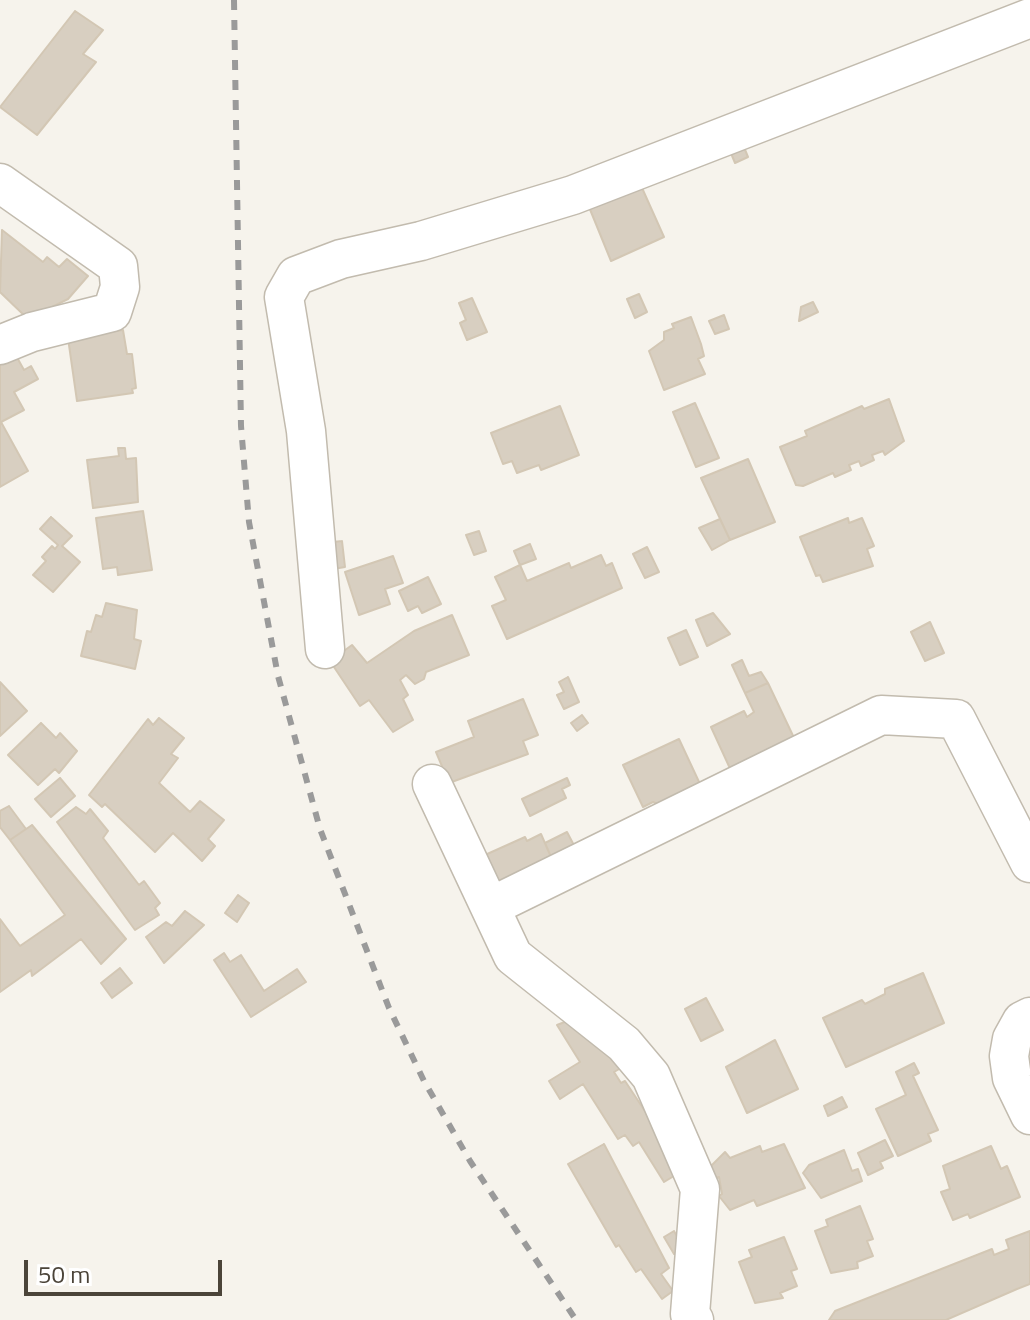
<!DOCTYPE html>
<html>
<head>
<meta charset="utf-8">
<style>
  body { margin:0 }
  #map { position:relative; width:1030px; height:1320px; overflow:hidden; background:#f6f3ec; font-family:"Titillium Web",sans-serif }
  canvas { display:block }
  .scale { position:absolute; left:24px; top:1260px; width:198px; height:36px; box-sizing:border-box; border:4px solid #4b4439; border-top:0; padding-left:10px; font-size:24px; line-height:28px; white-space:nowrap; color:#4b4439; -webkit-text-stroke:6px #fff; paint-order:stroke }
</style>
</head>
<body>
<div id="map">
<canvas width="1030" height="1320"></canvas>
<div class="scale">50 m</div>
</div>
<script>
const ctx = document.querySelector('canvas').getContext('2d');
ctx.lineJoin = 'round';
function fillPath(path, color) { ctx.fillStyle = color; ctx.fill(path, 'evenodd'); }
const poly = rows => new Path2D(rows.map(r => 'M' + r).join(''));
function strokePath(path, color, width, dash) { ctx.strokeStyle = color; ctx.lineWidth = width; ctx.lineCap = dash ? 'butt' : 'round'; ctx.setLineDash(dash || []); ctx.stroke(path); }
const building = poly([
  [75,11,103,30,83,54,96,62,37,135,0,107,75,11],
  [739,135,748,157,735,163,726,141,739,135],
  [638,179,664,237,611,261,587,202,638,179],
  [2,230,43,262,47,257,59,267,67,259,88,276,68,299,28,319,0,292,2,230],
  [639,294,647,312,635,318,627,299,639,294],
  [472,298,487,332,467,340,460,323,466,320,459,303,472,298],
  [813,302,818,312,799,321,801,307,813,302],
  [724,315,729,329,715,334,709,321,724,315],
  [691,317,701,344,704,356,698,359,705,374,664,390,649,351,664,340,664,332,674,328,672,324,691,317],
  [123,330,127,354,132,354,136,388,132,389,133,393,77,401,68,338,123,330],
  [14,352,24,370,31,366,38,379,14,392,24,410,1,422,28,471,0,487,0,359,14,352],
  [889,399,904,441,885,455,883,451,872,455,874,460,861,466,859,461,849,465,851,470,835,477,833,473,803,486,796,485,780,447,807,436,805,431,862,406,864,409,889,399],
  [695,403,719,458,696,467,673,412,695,403],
  [560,406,579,455,541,470,539,465,517,473,512,461,503,464,491,433,560,406],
  [118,448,125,448,126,459,136,458,138,502,93,508,87,460,119,456,118,448],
  [748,459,775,522,730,540,701,478,748,459],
  [143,511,152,570,118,575,117,567,103,569,96,518,143,511],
  [51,517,72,536,62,546,80,562,53,592,33,575,46,561,42,557,52,546,55,549,58,545,40,529,51,517],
  [848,518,849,523,862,518,874,546,867,549,873,566,823,582,820,575,816,576,800,537,848,518],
  [720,519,730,540,712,550,699,528,720,519],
  [479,531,486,551,474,555,466,535,479,531],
  [342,541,345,567,327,570,324,543,342,541],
  [530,544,536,559,520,565,514,551,530,544],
  [647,547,659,572,645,578,633,554,647,547],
  [601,555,606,566,612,563,622,588,507,639,492,606,506,600,495,577,520,565,527,581,569,563,571,568,601,555],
  [393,556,403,583,385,589,390,604,359,615,345,572,393,556],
  [428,577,441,604,422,613,418,606,408,611,399,591,428,577],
  [106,603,137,610,134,639,141,641,135,669,81,656,87,631,91,632,96,615,102,617,106,603],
  [713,613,730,634,707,646,696,620,713,613],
  [452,615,469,655,426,672,424,679,415,684,406,675,400,680,408,695,403,699,413,720,393,732,369,700,360,706,330,661,352,645,367,663,414,631,452,615],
  [930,622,944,653,925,661,911,632,930,622],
  [686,630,698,657,680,665,668,638,686,630],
  [742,660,749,676,761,672,768,683,745,693,732,665,742,660],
  [568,677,579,702,564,709,557,695,564,692,559,682,568,677],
  [0,682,27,711,0,736,0,682],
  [768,683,796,742,733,775,711,727,744,711,747,717,754,712,745,693,768,683],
  [523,699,538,735,523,741,528,754,449,783,436,752,474,737,468,721,523,699],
  [582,715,588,723,577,731,571,723,582,715],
  [159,718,184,738,171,754,178,758,159,783,190,812,200,801,224,820,208,839,215,846,202,861,173,833,155,852,105,804,102,807,89,795,148,719,153,725,159,718],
  [41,723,56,738,60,733,77,751,59,773,55,769,38,785,8,755,41,723],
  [679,739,700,784,658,804,653,802,643,807,623,765,679,739],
  [60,778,75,796,51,817,35,799,60,778],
  [567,778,570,785,562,789,566,798,530,816,522,799,567,778],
  [9,806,26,829,10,840,0,827,0,811,9,806],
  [76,807,86,814,90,809,108,831,103,838,139,885,144,881,160,903,155,908,159,915,135,930,57,822,76,807],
  [32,825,126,939,101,964,81,939,32,976,31,970,0,992,0,919,20,946,65,915,10,840,32,825],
  [567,832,577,851,554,864,545,843,567,832],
  [541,834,554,864,500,888,485,855,525,837,527,841,541,834],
  [238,895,249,903,237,922,225,913,238,895],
  [185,911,204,925,164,963,146,937,166,922,172,926,185,911],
  [224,953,230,962,241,955,264,991,297,969,306,982,251,1017,214,960,224,953],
  [120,968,132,983,112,998,101,983,120,968],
  [923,973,944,1023,846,1067,823,1018,862,1000,865,1004,885,994,885,989,923,973],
  [706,998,723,1030,701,1041,685,1009,706,998],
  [580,1016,621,1068,614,1072,621,1083,625,1081,684,1170,664,1182,639,1142,633,1146,625,1135,618,1139,583,1084,560,1099,549,1081,580,1062,557,1025,580,1016],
  [775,1040,798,1089,747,1113,726,1067,775,1040],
  [914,1063,919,1073,913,1076,938,1130,928,1134,931,1141,898,1156,876,1109,906,1095,896,1072,914,1063],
  [842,1097,847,1107,828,1116,824,1106,842,1097],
  [885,1140,893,1156,880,1162,883,1168,868,1175,858,1153,885,1140],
  [604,1144,669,1268,661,1274,673,1291,662,1299,641,1269,636,1272,619,1245,616,1247,568,1164,604,1144],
  [784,1144,805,1188,757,1206,754,1200,730,1210,719,1196,722,1194,719,1177,711,1179,709,1168,725,1152,730,1158,760,1146,762,1152,784,1144],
  [991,1146,1001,1169,1007,1166,1020,1197,970,1218,968,1214,953,1220,941,1192,950,1189,943,1166,991,1146],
  [844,1150,852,1171,858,1169,862,1181,821,1198,803,1173,809,1165,844,1150],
  [860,1206,873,1239,867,1241,873,1256,857,1262,858,1268,831,1273,815,1231,828,1226,826,1220,860,1206],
  [674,1231,684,1249,674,1254,664,1237,674,1231],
  [1030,1231,1030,1284,1017,1289,946,1320,829,1320,835,1311,992,1249,994,1255,1009,1249,1006,1240,1030,1231],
  [784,1237,797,1269,791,1271,797,1286,780,1293,783,1298,755,1303,739,1262,752,1257,749,1250,784,1237]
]);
fillPath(building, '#d8cfc1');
strokePath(building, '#d3c7b4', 2);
const minor = poly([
  [0,183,118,266,120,287,112,312,32,332,0,345],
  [325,649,306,431,284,297,296,276,341,259,421,241,573,195,1030,18],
  [432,784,513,956,624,1044,651,1076,700,1189,690,1314,694,1320],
  [490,907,881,715,956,719,1030,863],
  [1030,1017,1022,1021,1012,1039,1009,1056,1012,1078,1030,1115]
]);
strokePath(minor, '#c2bbae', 41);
strokePath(minor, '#fff', 38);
strokePath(poly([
  [234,0,241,426,249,522,278,676,320,829,389,1008,424,1081,470,1161,576,1320]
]), '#9a9a9a', 6, [10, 10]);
</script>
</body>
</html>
